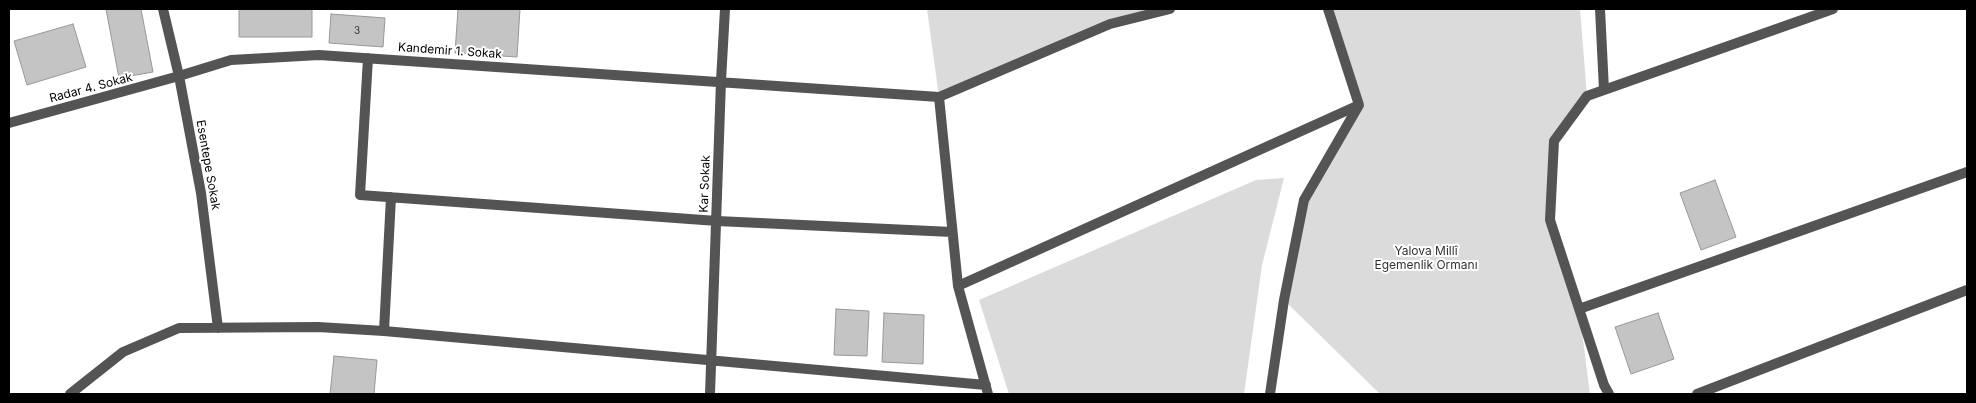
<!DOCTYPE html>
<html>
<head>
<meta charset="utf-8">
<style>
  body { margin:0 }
  #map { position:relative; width:1976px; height:403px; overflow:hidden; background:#fff; font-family:Inter,sans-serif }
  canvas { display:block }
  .frame { position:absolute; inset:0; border:10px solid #000; pointer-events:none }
</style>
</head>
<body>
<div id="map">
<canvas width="1976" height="403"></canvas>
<div class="frame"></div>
</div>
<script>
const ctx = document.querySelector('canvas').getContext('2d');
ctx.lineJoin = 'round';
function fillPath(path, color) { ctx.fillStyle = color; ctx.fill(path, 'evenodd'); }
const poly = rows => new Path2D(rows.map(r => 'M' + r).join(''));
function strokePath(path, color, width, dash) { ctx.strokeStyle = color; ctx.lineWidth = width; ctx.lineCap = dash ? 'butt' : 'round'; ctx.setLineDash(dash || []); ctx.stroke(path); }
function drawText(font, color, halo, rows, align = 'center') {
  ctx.font = font + ' Inter,sans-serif'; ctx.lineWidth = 4; ctx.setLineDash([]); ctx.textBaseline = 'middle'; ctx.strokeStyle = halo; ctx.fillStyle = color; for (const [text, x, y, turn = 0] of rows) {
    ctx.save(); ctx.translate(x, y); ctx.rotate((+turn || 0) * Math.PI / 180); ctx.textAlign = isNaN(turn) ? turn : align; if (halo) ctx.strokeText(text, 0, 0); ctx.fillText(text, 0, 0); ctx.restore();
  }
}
fillPath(poly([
  [927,9,1170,9,1110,24,939,97],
  [1328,9,1580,9,1587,96,1554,141,1550,220,1579,309,1590,394,1380,394,1284,300,1304,200,1359,105],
  [1284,178,1262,265,1244,394,1009,394,979,300,1256,180]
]), '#dbdbdb');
const building = poly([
  [106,9,141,9,153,72,119,78,106,9],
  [239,9,312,9,312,37,239,37,239,9],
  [458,9,520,9,517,57,455,53,458,9],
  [331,14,385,18,383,47,329,43,331,14],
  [73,24,86,67,27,85,14,41,73,24],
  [1715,180,1736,237,1701,250,1680,193,1715,180],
  [836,309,869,311,867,356,834,355,836,309],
  [884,313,924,315,923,364,882,362,884,313],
  [1658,313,1674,359,1631,374,1615,327,1658,313],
  [334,356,377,360,374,394,330,394,334,356]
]);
fillPath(building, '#c4c4c4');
strokePath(building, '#989898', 1);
strokePath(poly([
  [163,9,179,76,201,193,218,328],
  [1328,9,1359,105],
  [1600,9,1604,90],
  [368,58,360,195,717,221,952,232],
  [939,97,958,286,988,394],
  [9,123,179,76,231,60,319,55,939,97,1110,24,1170,9],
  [958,286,1359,105,1304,200,1284,300,1270,394],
  [1579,309,1967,172],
  [384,331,391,197],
  [70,394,123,352,179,328,318,327,384,331,986,385],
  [710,394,721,81,725,9],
  [1609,394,1604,385,1550,220,1554,141,1587,96,1833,9],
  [1697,394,1967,290]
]), '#545454', 10);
drawText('10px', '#313131', null, [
  ["3",357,31]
]);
drawText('12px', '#000', '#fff', [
  ["Kandemir 1. Sokak",450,51,4],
  ["Radar 4. Sokak",91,88,-15],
  ["Esentepe Sokak",208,165,80],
  ["Kar Sokak",705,184,-88]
]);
drawText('12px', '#323232', '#fff', [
  ["Yalova Millî",1426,251],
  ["Egemenlik Ormanı",1426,265]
]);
</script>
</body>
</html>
